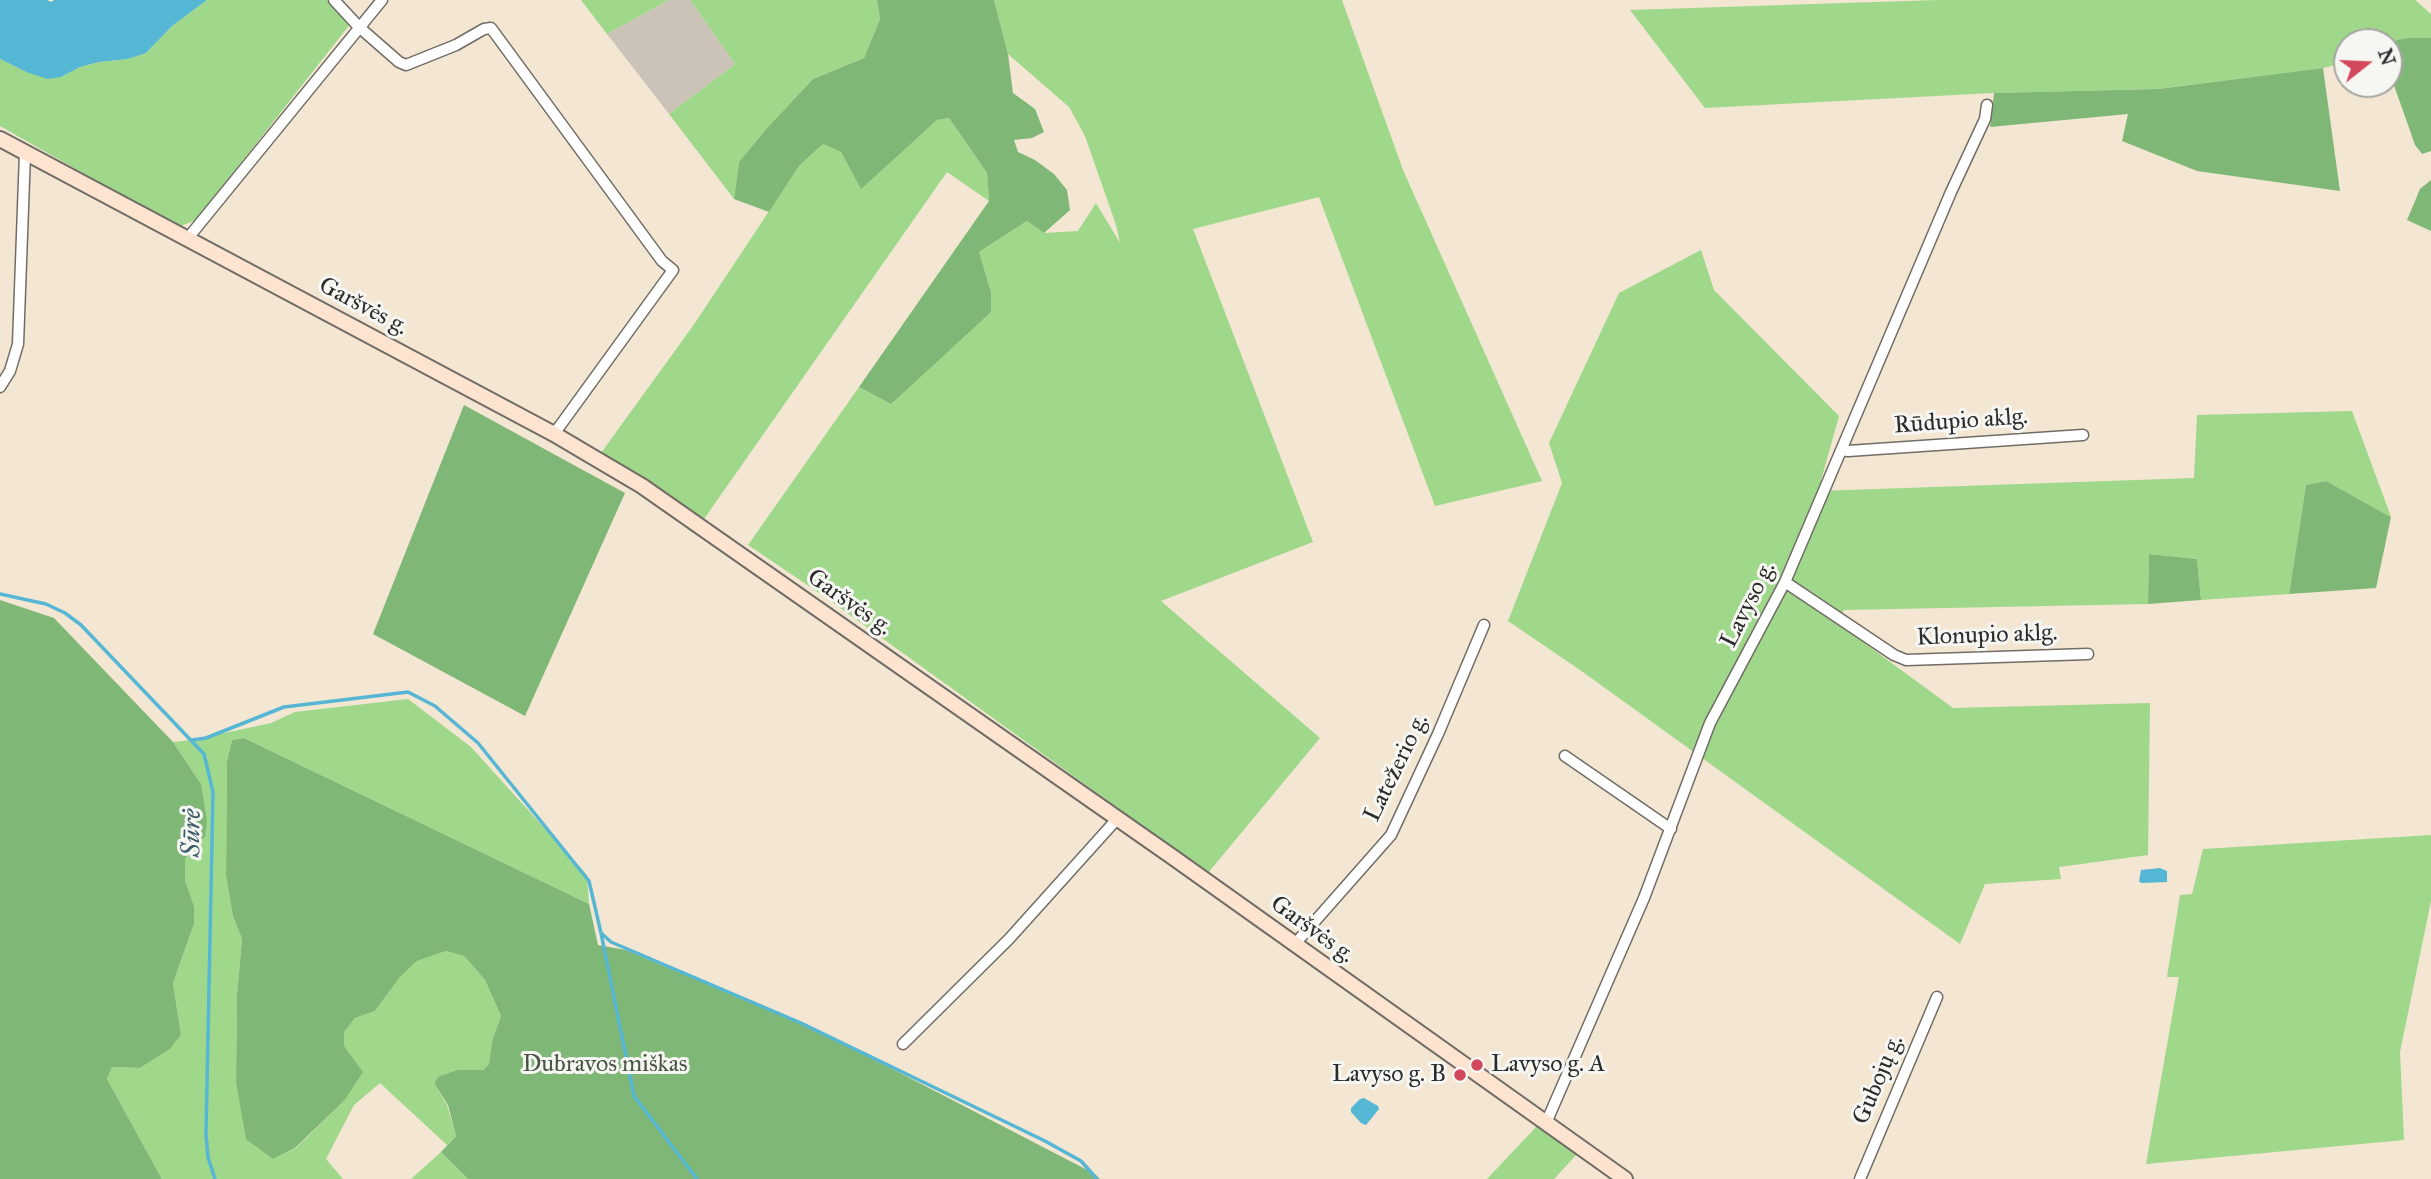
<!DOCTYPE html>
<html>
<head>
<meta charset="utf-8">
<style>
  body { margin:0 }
  #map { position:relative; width:2431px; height:1179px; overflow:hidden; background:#f3e6d2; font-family:"IM FELL Great Primer",serif }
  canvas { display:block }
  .north { position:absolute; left:2333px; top:28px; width:70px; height:70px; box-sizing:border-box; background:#f6f6f2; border:2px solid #a5a5a2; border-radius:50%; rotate:72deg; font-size:19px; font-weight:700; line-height:28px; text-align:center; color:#2b2b2b }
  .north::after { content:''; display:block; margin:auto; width:24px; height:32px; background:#d1495b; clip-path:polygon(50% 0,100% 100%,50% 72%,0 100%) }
</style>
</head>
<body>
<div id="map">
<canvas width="2431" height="1179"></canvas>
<div class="north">N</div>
</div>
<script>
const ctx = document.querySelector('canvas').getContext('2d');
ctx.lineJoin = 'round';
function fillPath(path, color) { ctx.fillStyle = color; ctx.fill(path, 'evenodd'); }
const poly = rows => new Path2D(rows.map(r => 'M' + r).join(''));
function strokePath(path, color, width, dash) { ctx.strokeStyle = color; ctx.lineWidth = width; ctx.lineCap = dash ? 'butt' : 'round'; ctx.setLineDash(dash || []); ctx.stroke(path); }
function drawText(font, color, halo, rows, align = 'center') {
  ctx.font = font + ' "IM FELL Great Primer",serif'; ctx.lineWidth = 6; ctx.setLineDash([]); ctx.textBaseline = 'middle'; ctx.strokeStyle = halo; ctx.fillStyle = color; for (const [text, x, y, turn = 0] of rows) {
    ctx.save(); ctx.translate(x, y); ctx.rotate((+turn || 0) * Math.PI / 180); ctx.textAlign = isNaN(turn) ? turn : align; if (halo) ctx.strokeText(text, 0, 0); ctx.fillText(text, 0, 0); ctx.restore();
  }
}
fillPath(poly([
  [669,0,690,0,735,64,669,114,607,34]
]), '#cbc3b8');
fillPath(poly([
  [207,0,327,0,351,23,196,220,178,227,0,126,0,59,26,72,61,77,80,67,99,62,128,59,146,53,172,26],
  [581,0,669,0,607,34],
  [690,0,877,0,880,19,864,58,813,79,767,128,739,162,734,199,669,114,735,64],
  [994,0,1342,0,1403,170,1542,481,1435,506,1319,197,1193,229,1313,542,1161,601,1320,738,1208,873,825,597,748,545,859,387,891,404,991,292,979,252,1027,221,1044,233,1078,231,1096,203,1120,243,1116,225,1085,136,1069,107,1008,54],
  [1937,0,2415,0,2431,14,2431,38,2397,40,2389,48,2389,42,2347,42,2347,62,2323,68,2157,89,1994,93,1705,108,1630,10],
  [949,118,987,173,989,201,947,172,704,519,601,453,695,323,799,166,823,144,841,152,861,188,937,120],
  [1701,250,1714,290,1839,416,1818,491,2194,478,2197,415,2352,411,2391,517,2326,481,2306,485,2289,594,2201,600,2197,559,2149,554,2148,604,1844,610,1837,623,1953,708,2150,703,2148,855,2059,867,2061,879,1985,884,1960,944,1580,670,1508,621,1562,483,1549,443,1619,293],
  [408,699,471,747,587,875,589,904,244,738,232,740,227,761,226,876,233,916,242,939,237,994,236,1082,242,1107,273,1159,296,1148,344,1101,343,1032,355,1018,375,1011,400,977,417,961,446,951,464,956,485,980,501,1016,492,1041,489,1064,483,1070,457,1070,439,1076,434,1083,447,1105,456,1136,447,1145,380,1083,354,1105,326,1159,343,1179,162,1179,107,1079,111,1067,140,1068,170,1049,181,1035,173,983,194,924,194,906,185,880,185,860,190,849,205,837,201,784,173,742,192,740,271,723,295,712],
  [2431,835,2431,901,2400,1052,2404,1140,2146,1164,2179,977,2167,977,2180,895,2192,894,2203,849],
  [1537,1126,1577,1154,1554,1179,1487,1179],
  [441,1152,468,1179,411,1179]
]), '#9fd88a');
fillPath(poly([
  [877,0,994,0,1008,54,1013,93,1035,109,1044,132,1032,138,1014,140,1018,152,1035,160,1054,174,1067,190,1070,210,1044,233,1027,221,979,252,991,292,991,312,891,404,859,387,989,201,987,173,949,118,937,120,861,189,841,152,823,144,799,166,769,212,734,199,739,162,767,128,813,79,864,58,880,19],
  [2409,38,2431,38,2431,151,2422,154,2415,145,2389,71,2389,48,2397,40],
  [2323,68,2340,191,2197,171,2122,141,2128,114,1990,127,1994,93,2158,89],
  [2431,180,2431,231,2407,220,2420,189],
  [464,405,625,493,525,716,373,634],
  [2326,481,2391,517,2376,588,2289,594,2306,485],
  [2149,554,2197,559,2201,600,2148,604],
  [0,600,54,618,173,742,201,784,207,821,205,837,190,849,185,860,185,880,194,906,194,924,173,983,181,1035,170,1049,140,1068,112,1067,107,1079,162,1179,0,1179],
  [244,738,589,904,598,945,626,950,823,1033,1095,1174,1100,1179,468,1179,441,1152,456,1136,448,1105,434,1083,439,1076,457,1070,483,1070,489,1064,492,1041,501,1016,485,980,464,956,446,951,417,961,400,977,375,1011,355,1018,344,1032,344,1046,363,1072,344,1101,295,1148,273,1159,246,1139,236,1082,237,994,242,939,233,916,226,876,227,761,232,740]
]), '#7fb876');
fillPath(poly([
  [0,0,47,0,51,2,54,0,207,0,172,26,146,53,128,59,99,62,80,67,61,77,48,79,26,72,0,59],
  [2160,868,2167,871,2167,882,2141,883,2139,881,2141,870],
  [1364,1098,1378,1106,1379,1109,1366,1125,1361,1123,1351,1112,1351,1108,1360,1099]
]), '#55b7d4');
strokePath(poly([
  [0,594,46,604,65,613,81,625,204,754,213,792,206,1134,208,1157,215,1179],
  [192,740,206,738,284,707,408,692,435,706,478,743,589,881,601,933,611,942,801,1023,1045,1141,1081,1161,1097,1179],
  [601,933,634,1096,697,1179]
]), '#55b7d4', 3.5);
const street = poly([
  [334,0,359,27,399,62,406,65,456,45,484,29,491,28,662,261,673,270,554,434],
  [188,238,382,0],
  [0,387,10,371,18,344,25,153],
  [1842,450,1848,451,2083,435],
  [1785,582,1894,655,1906,660,2088,654],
  [1565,756,1671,829],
  [1294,945,1391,835,1438,734,1484,625],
  [903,1044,1009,939,1117,819],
  [1546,1123,1644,898,1710,723,1785,582,1951,192,1985,119,1987,105],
  [1860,1179,1937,997]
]);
const secondary = poly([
  [0,139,554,434,642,486,1174,858,1625,1179]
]);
strokePath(street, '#716c65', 13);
strokePath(secondary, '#716c65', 18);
strokePath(street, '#fff', 10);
strokePath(secondary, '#fde4d0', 14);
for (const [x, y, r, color] of [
  [1477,1065,7,"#d1495b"],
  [1460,1075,7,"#d1495b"]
]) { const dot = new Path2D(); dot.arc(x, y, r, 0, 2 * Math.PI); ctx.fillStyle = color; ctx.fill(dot); strokePath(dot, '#f6f6f2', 2.5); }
drawText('24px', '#2b2b2b', '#f6f6f2', [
  ["Garšvės g.",363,307,28],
  ["Rūdupio aklg.",1961,422,-4],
  ["Garšvės g.",849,603,35],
  ["Lavyso g.",1749,605,-63],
  ["Klonupio aklg.",1987,636,-2],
  ["Latežerio g.",1397,768,-64],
  ["Garšvės g.",1312,930,36],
  ["Gubojų g.",1879,1080,-67]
]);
drawText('24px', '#485643', '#f6f6f2', [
  ["Dubravos miškas",605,1065]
]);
drawText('24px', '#2b2b2b', '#f6f6f2', [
  ["Lavyso g. A",1491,1065],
  ["Lavyso g. B",1446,1075,"right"]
], 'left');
drawText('italic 26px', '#3a5c66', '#f6f6f2', [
  ["Sūrė",193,833,-89]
]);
</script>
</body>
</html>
